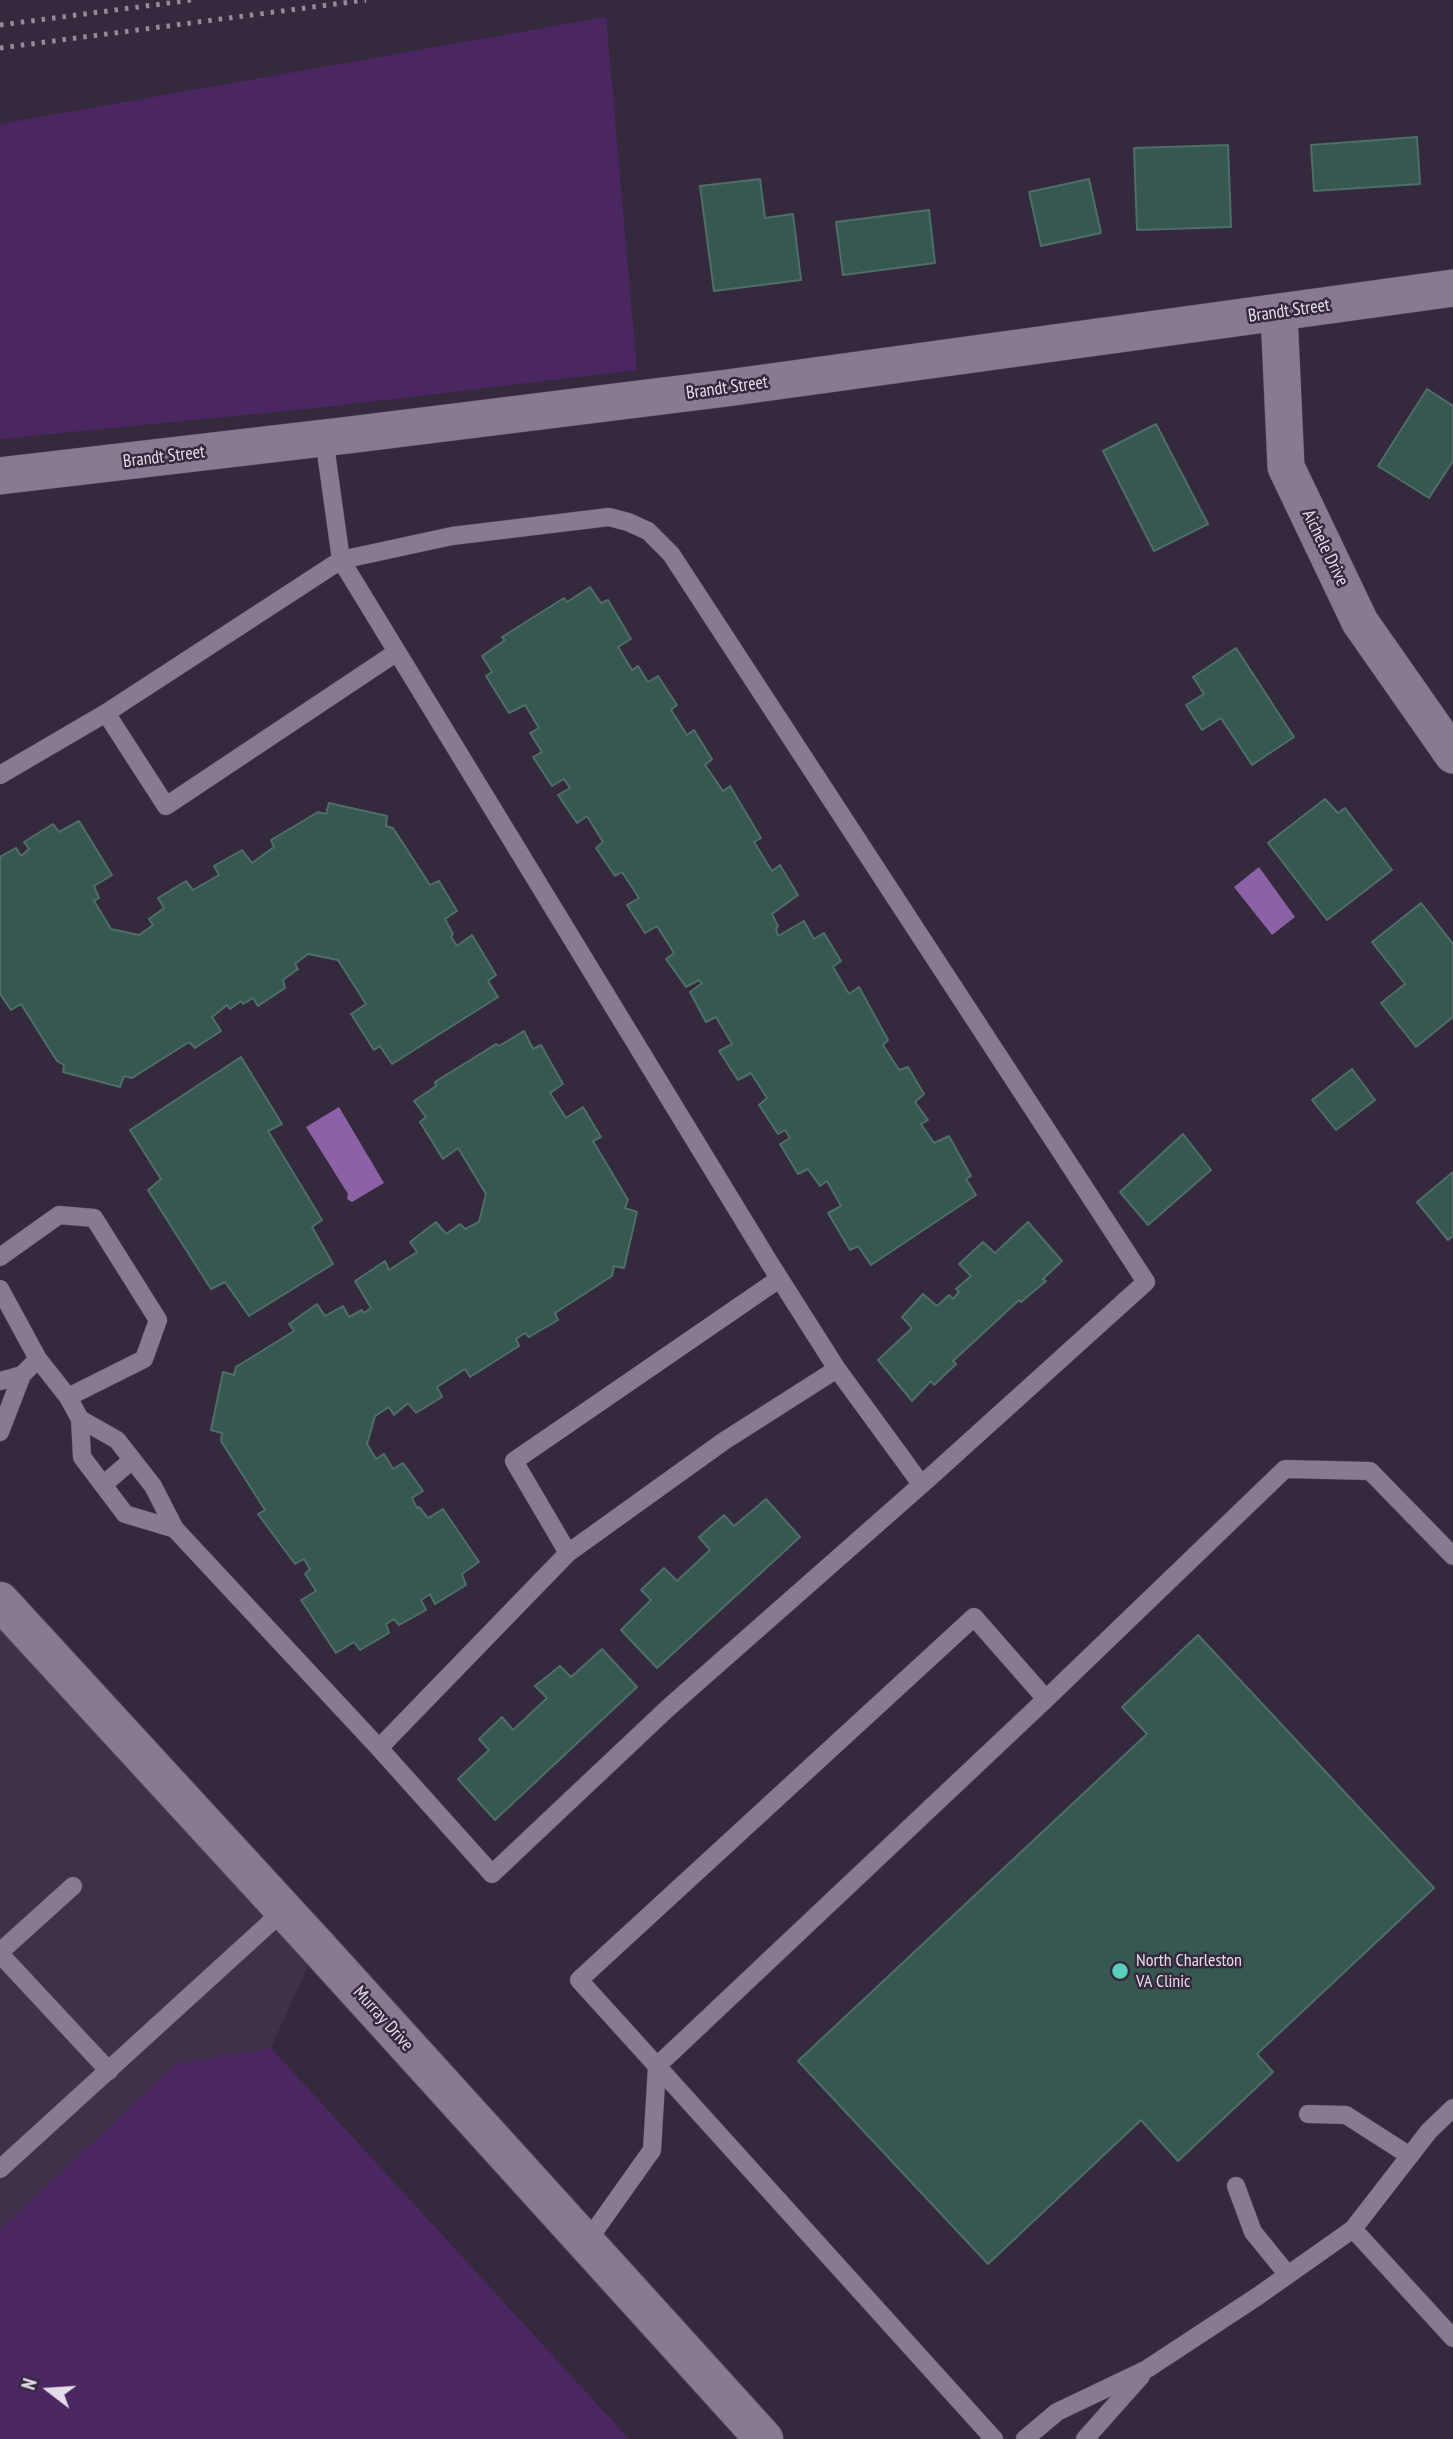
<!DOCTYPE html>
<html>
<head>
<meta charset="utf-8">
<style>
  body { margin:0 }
  #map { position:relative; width:1453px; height:2439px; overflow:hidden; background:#35293d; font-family:"PT Sans Narrow",sans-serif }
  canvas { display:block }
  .north { position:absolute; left:14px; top:2355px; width:70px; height:70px; -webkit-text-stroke:5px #35293d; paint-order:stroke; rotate:287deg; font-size:19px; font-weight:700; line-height:28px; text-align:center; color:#e4ddea }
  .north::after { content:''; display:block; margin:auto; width:24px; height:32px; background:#e4ddea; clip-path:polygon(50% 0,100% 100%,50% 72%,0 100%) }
</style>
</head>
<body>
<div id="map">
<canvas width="1453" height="2439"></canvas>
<div class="north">N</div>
</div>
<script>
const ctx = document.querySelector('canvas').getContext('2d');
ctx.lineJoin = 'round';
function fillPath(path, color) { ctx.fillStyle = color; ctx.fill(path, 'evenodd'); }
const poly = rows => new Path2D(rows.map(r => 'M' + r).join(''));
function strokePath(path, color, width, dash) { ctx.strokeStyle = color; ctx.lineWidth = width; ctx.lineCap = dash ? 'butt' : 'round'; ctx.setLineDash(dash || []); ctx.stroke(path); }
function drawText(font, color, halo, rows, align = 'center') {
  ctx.font = font + ' "PT Sans Narrow",sans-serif'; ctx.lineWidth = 5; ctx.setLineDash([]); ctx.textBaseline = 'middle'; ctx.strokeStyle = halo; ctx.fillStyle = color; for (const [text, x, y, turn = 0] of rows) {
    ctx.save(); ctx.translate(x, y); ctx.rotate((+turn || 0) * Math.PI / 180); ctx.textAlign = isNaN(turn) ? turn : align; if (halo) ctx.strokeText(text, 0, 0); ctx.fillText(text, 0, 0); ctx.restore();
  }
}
fillPath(poly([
  [0,1601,317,1946,271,2048,176,2064,0,2230]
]), '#3f314a');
fillPath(poly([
  [606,17,637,370,317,408,0,439,0,124],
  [271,2048,629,2439,0,2439,0,2230,176,2064]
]), '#4b2761');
fillPath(poly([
  [1259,867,1295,917,1272,935,1234,887],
  [339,1107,384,1183,352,1202,347,1199,348,1194,306,1127]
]), '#8b62a6');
const building = poly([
  [1417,137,1420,184,1314,191,1311,145,1417,137],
  [1228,145,1231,227,1137,230,1134,148,1228,145],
  [760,179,765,218,793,214,801,280,714,291,700,186,760,179],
  [1089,179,1101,233,1041,246,1029,192,1089,179],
  [929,210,935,263,843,275,836,222,929,210],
  [1427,389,1453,406,1453,461,1429,498,1378,466,1427,389],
  [1156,424,1208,524,1154,551,1103,451,1156,424],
  [590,587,601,603,608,600,631,639,618,647,632,670,638,666,648,682,658,676,677,705,671,710,687,735,694,730,712,759,705,765,723,791,730,786,761,838,754,842,772,871,780,865,798,895,772,914,778,926,776,929,778,936,804,921,814,939,824,933,841,961,833,967,849,994,859,987,888,1040,883,1045,899,1070,908,1067,924,1094,915,1102,928,1120,921,1124,934,1143,949,1136,971,1176,966,1179,976,1195,871,1265,858,1246,850,1250,828,1213,841,1206,827,1181,820,1186,808,1169,798,1174,780,1144,790,1138,785,1130,778,1134,759,1105,767,1098,751,1073,738,1080,719,1051,732,1044,716,1017,706,1022,690,992,702,983,699,980,686,987,666,959,674,953,657,926,645,933,627,905,639,898,622,872,615,876,596,848,603,842,587,816,577,823,558,795,570,788,564,779,552,786,533,757,542,752,530,733,539,728,525,705,509,713,486,676,492,672,482,656,505,640,502,637,564,598,567,602,590,587],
  [1236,648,1294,737,1252,765,1221,718,1202,730,1186,705,1204,694,1193,677,1236,648],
  [1325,799,1338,813,1345,808,1392,870,1327,920,1268,843,1325,799],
  [329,803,387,816,386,826,393,828,430,885,439,881,457,911,445,919,453,934,451,937,457,946,472,935,496,975,488,981,498,997,392,1064,380,1046,374,1050,351,1014,366,1004,338,960,308,954,295,964,298,969,283,980,285,988,258,1006,253,998,243,1004,241,1001,230,1009,227,1005,212,1017,221,1031,195,1048,189,1042,132,1078,124,1076,120,1087,63,1072,64,1065,57,1061,21,1004,11,1010,0,994,0,857,16,848,21,856,29,849,24,842,53,824,59,832,79,821,112,875,94,886,99,898,94,901,111,929,139,935,153,925,149,919,164,908,158,898,186,881,193,890,219,875,214,866,242,850,252,863,274,847,271,840,318,812,326,814,329,803],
  [1421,903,1453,944,1453,1017,1416,1047,1381,1003,1405,984,1372,942,1421,903],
  [524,1031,533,1049,541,1045,563,1084,550,1093,566,1118,583,1107,601,1137,593,1141,628,1200,625,1208,637,1212,624,1268,614,1266,612,1276,555,1313,558,1320,529,1337,525,1333,516,1339,519,1346,470,1377,465,1369,437,1387,442,1397,416,1413,408,1403,394,1415,389,1407,375,1416,367,1444,376,1459,384,1454,393,1469,403,1463,423,1491,412,1498,417,1508,419,1507,428,1518,443,1509,479,1562,462,1574,466,1585,435,1604,430,1594,421,1600,426,1610,399,1625,394,1619,386,1624,389,1633,360,1650,354,1642,336,1653,301,1600,316,1591,305,1574,310,1569,304,1559,295,1564,258,1514,265,1510,221,1441,222,1433,211,1430,223,1372,234,1375,236,1367,294,1331,289,1324,317,1304,325,1316,343,1306,349,1317,362,1310,364,1313,371,1308,355,1281,385,1261,389,1270,417,1252,410,1242,436,1222,446,1234,460,1224,465,1229,479,1222,486,1194,458,1148,443,1159,420,1122,426,1117,414,1101,436,1086,435,1082,496,1044,499,1046,524,1031],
  [241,1057,282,1124,268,1131,322,1220,312,1227,333,1264,249,1316,225,1282,211,1289,148,1190,161,1179,130,1130,241,1057],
  [1352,1069,1375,1100,1336,1130,1312,1100,1352,1069],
  [1183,1134,1211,1170,1148,1225,1120,1192,1183,1134],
  [1453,1172,1453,1236,1448,1240,1417,1202,1453,1172],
  [1028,1222,1062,1261,1043,1279,1046,1281,1021,1302,1019,1300,953,1361,956,1364,934,1385,931,1381,912,1401,878,1360,912,1328,902,1317,923,1294,937,1306,949,1295,953,1299,959,1292,956,1289,971,1276,959,1264,983,1242,995,1253,1028,1222],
  [766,1499,800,1537,657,1668,621,1630,651,1600,641,1590,664,1568,677,1581,710,1550,699,1537,724,1515,734,1526,766,1499],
  [1198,1635,1434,1888,1257,2054,1273,2072,1178,2161,1141,2120,988,2264,798,2061,1147,1734,1122,1707,1198,1635],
  [602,1649,637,1687,495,1820,458,1779,489,1750,479,1739,502,1717,513,1730,547,1698,535,1686,560,1666,571,1677,602,1649]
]);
fillPath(building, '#375751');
strokePath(building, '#4e6e68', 2);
const lane = poly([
  [324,438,341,560,769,1262,837,1369,921,1484],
  [106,713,166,806,397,652],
  [0,775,106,713,341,560,452,536,609,517,628,522,648,531,671,554,1146,1282,929,1478,668,1708,492,1874,379,1748,175,1529,153,1486,117,1440,80,1419],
  [0,1257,59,1215,94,1218,158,1320,144,1359,68,1397],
  [0,1289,38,1359,68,1397,80,1419,82,1457,125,1514,175,1529],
  [0,1381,22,1375],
  [0,1432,22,1375,38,1359],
  [103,1485,132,1460],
  [568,1553,514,1461,779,1279],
  [1046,1699,1285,1469,1370,1471,1453,1556],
  [379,1748,568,1553,724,1441,837,1369],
  [0,1952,73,1886],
  [0,1954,109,2071],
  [1308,2114,1346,2115,1410,2156],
  [0,2169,284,1910],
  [1236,2186,1253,2232,1288,2275],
  [1353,2229,1453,2338],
  [586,2243,652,2150,657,2066,1046,1699,974,1617,579,1980,657,2066,994,2439],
  [1025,2439,1057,2412,1147,2369,1258,2296,1353,2229,1429,2131,1453,2108],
  [1085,2439,1141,2376]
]);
const street = poly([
  [1279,313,1286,467,1360,622,1453,755],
  [0,476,349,435,727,388,1453,288]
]);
const secondary = poly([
  [0,1601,317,1946,764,2439]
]);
strokePath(lane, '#504757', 19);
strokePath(street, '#504757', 38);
strokePath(secondary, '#504757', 40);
strokePath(lane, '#887a92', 18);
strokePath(street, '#887a92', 37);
strokePath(secondary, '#887a92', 38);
strokePath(poly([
  [0,25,192,0],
  [0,48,366,0]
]), '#938a9a', 5, [3.5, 7]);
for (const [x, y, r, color] of [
  [1120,1971,9,"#5acebd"]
]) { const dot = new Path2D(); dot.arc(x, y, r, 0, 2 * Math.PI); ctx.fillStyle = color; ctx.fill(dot); strokePath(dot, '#35293d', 2.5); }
drawText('18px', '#e4ddea', '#35293d', [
  ["Brandt Street",1289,311,-8],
  ["Brandt Street",727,388,-8],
  ["Brandt Street",164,457,-7],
  ["Aichele Drive",1325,548,64],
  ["Murray Drive",383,2019,48]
]);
drawText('18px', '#e4ddea', '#35293d', [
  ["North Charleston",1136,1961],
  ["VA Clinic",1136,1982]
], 'left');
</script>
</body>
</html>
